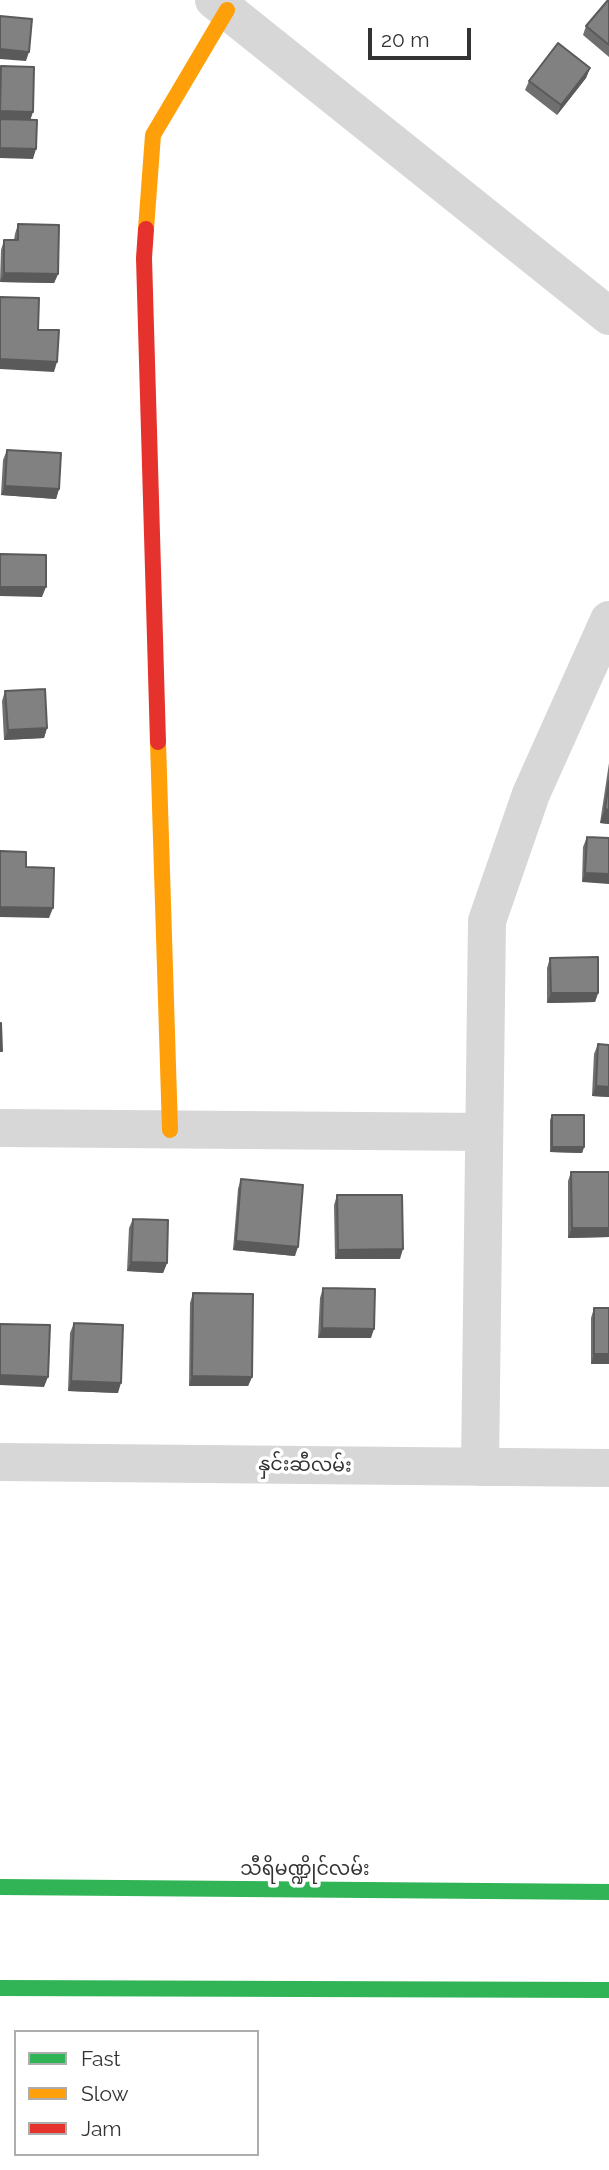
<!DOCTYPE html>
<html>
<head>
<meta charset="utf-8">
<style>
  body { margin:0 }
  #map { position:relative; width:609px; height:2170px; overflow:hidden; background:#fff; font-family:Raleway,sans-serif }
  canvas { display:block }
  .legend { position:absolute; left:14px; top:2030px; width:245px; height:126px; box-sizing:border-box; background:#fff; border:2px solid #adadad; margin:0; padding:9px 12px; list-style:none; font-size:21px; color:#333 }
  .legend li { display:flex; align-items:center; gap:14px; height:35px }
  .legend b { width:35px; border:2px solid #adadad }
  .scale { position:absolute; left:368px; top:28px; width:103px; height:32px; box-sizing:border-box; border:4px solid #333; border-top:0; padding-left:9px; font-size:21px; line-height:24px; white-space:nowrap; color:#333; -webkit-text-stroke:5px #fff; paint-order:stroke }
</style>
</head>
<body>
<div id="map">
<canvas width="609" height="2170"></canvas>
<ul class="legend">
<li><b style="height:9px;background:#30b455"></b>Fast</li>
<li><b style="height:9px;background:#ff9f0a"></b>Slow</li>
<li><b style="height:9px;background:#e5322d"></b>Jam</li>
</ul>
<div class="scale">20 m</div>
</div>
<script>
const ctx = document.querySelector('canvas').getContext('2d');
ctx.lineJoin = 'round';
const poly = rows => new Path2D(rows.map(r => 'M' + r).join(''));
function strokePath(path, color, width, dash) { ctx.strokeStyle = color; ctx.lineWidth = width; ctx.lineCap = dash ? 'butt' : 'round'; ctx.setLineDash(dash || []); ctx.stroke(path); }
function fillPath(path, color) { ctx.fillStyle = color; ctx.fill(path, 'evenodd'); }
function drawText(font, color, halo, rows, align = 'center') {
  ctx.font = font + ' Raleway,"Noto Sans Myanmar",sans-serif'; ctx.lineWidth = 7; ctx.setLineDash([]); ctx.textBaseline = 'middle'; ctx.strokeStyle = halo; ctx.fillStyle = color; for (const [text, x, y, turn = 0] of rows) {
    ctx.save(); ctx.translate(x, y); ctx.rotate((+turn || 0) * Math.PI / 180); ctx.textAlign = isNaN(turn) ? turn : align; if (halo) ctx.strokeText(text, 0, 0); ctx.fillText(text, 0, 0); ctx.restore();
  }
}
strokePath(poly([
  [214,0,609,316],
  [0,1128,484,1132],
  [0,1462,609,1468],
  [480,1467,487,921,531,794,609,620]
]), '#d7d7d7', 38);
strokePath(poly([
  [0,1887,609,1892],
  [0,1988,609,1990]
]), '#30b455', 16);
strokePath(poly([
  [146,229,153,135,227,10],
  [158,742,170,1130]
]), '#ff9f0a', 16);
strokePath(poly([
  [146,229,144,258,158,742]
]), '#e5322d', 16);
fillPath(poly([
  [609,0,609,57,583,35,586,26],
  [590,68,586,78,557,115,525,90,529,81],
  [18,224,58,274,54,283,0,282,1,250,4,240,14,240,15,234],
  [7,450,59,489,56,499,1,495,3,460],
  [5,691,47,728,44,738,4,740,2,701],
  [609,763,609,824,600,823],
  [587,837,609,838,582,882,583,847],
  [550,958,598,993,595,1002,547,1003,547,968],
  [598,1044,609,1097,592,1096,594,1054],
  [552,1115,584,1147,582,1153,550,1152,550,1120],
  [571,1172,609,1172,609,1237,568,1238,568,1181],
  [241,1179,295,1256,233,1250,238,1189],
  [337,1195,400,1259,335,1259,334,1205],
  [133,1219,167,1263,163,1273,127,1271,129,1228],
  [323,1288,371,1338,318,1338,320,1298],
  [193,1293,252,1377,248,1386,189,1386,190,1303],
  [594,1308,609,1364,591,1364,591,1318],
  [74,1323,118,1393,68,1391,70,1333]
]), '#6f6f6f');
fillPath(poly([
  [0,49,29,52,26,61,0,59],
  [590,68,586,78,557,115,561,105],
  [0,111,33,112,30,121,0,121],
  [0,148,36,149,33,159,0,158],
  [4,273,58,274,54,283,0,282],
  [0,359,57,362,54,372,0,369],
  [5,486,59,489,56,499,1,495],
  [0,587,46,587,42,597,0,596],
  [47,728,44,738,4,740,8,730],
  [605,809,609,810,609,824,600,823],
  [585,873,609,874,609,884,582,882],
  [0,907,53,908,49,918,0,917],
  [551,993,598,993,595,1002,547,1003],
  [596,1086,609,1087,609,1097,592,1096],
  [552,1147,584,1147,582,1153,550,1152],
  [572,1228,609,1228,609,1237,568,1238],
  [236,1241,298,1247,295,1256,233,1250],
  [403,1249,400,1259,335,1259,338,1250],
  [131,1262,167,1263,163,1273,127,1271],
  [322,1328,374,1329,371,1338,318,1338],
  [594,1354,609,1354,609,1364,591,1364],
  [0,1375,48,1377,44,1387,0,1385],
  [192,1376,252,1377,248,1386,189,1386],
  [71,1381,121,1383,118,1393,68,1391]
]), '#5a5a5a');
const building = poly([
  [608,0,609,0,609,45,586,26,608,0],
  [0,16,32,19,29,52,0,49,0,16],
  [558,43,590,68,561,105,529,81,558,43],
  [1,66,34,67,33,112,0,111,1,66],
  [0,119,37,120,36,149,0,148,0,119],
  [18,224,59,225,58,274,4,273,4,240,18,240,18,224],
  [0,297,39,298,38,330,59,330,57,362,0,359,0,297],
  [7,450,61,453,59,489,5,486,7,450],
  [0,554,46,555,46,587,0,587,0,554],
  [45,689,47,728,8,730,5,691,45,689],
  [609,781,609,810,605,809,609,781],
  [587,837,609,838,609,874,585,873,587,837],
  [0,851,26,852,26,867,54,868,53,908,0,907,0,851],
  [598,957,598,993,551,993,550,958,598,957],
  [0,1023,1,1023,2,1051,0,1051,0,1023],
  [598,1044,609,1045,609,1087,596,1086,598,1044],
  [552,1115,584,1115,584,1147,552,1147,552,1115],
  [571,1172,609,1172,609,1228,572,1228,571,1172],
  [241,1179,303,1185,298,1247,236,1241,241,1179],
  [337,1195,402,1195,403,1249,338,1250,337,1195],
  [133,1219,168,1220,167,1263,131,1262,133,1219],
  [323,1288,375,1289,374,1329,322,1328,323,1288],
  [193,1293,253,1294,252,1377,192,1376,193,1293],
  [594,1308,609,1308,609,1354,594,1354,594,1308],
  [74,1323,123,1325,121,1383,71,1381,74,1323],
  [0,1324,50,1325,48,1377,0,1375,0,1324]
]);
fillPath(building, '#818181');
strokePath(building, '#5a5a5a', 2);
drawText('19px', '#333', '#fff', [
  ["နှင်းဆီလမ်း",305,1465,1],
  ["သီရိမဏ္ဍိုင်လမ်း",305,1869]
]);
</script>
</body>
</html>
